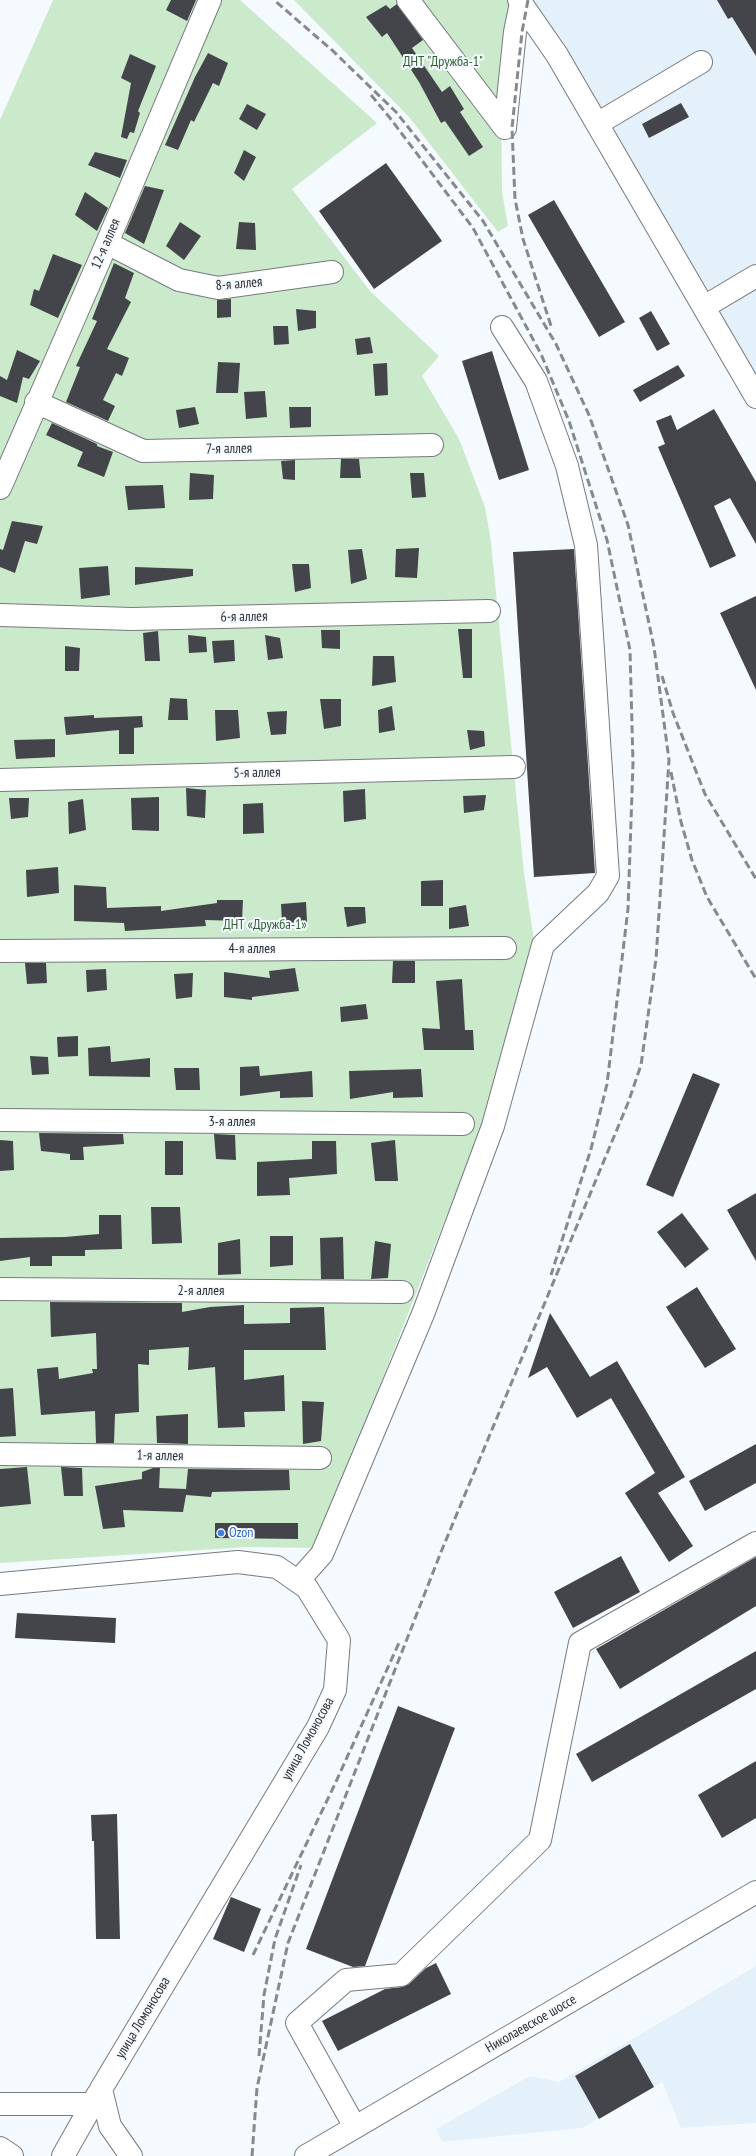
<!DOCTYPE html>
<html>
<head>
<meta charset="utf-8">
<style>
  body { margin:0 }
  canvas { display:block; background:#f5faff }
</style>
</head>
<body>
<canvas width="756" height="2156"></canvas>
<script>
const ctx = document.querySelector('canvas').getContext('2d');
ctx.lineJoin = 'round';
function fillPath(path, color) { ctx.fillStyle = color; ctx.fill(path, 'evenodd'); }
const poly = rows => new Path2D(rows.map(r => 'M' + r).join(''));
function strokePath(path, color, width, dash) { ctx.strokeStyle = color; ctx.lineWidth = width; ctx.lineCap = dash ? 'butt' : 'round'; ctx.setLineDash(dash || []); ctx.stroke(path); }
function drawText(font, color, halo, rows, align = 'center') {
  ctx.font = font + ' "PT Sans Narrow",sans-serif'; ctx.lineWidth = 4; ctx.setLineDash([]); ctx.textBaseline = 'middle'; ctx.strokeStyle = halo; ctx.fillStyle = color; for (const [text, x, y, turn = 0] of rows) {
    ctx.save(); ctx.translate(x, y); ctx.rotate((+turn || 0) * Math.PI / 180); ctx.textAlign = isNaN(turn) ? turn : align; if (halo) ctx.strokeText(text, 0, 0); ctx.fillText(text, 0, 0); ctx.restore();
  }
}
fillPath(poly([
  [526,0,756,0,756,376,734,337],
  [756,1966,756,2123,681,2128,662,2082,582,2128,442,2142,436,2129,530,2076,559,2082]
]), '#e4f0fa');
fillPath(poly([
  [53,0,240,0,377,123,292,189,370,291,439,356,422,376,459,439,485,507,491,542,524,873,535,947,481,1128,316,1548,248,1547,0,1563,0,120],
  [294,0,511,0,501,92,502,192,508,226,498,232,409,117]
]), '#cbeacb');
fillPath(poly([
  [171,0,196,0,187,21,166,10],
  [717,0,756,0,756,56,732,17,728,19],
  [397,4,423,40,412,48,442,92,450,86,464,109,460,112,483,147,469,156,445,121,441,123,419,82,387,33,382,37,366,17,386,5,390,9],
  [208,53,228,63,219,86,213,83,194,122,191,120,178,150,165,145,195,77],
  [130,54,156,66,138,111,140,113,134,133,130,132,127,139,121,137,131,83,121,78],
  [681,103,689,117,649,138,642,124],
  [247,104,266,114,257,130,239,119],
  [244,150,256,157,244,181,234,173],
  [95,152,127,160,120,178,88,165],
  [386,163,442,241,374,289,319,211],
  [145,186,164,190,144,244,125,233],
  [85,192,108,208,97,231,75,215],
  [554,200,625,322,599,337,528,215],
  [180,222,201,236,184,260,166,246],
  [239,222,255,223,256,250,236,249],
  [53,254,82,265,58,318,30,305,34,289,39,291],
  [114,263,134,273,125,298,131,302,107,349,129,358,122,376,116,373,103,400,115,406,108,421,66,402,80,367,76,366,97,321,92,319],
  [231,299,231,317,217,318,217,300],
  [296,309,316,311,316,328,298,331],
  [651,311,670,344,657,351,639,318],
  [273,326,288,326,289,344,274,345],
  [370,337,373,353,357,355,355,339],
  [17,350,40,361,29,379,23,377,17,403,0,396,0,376,7,380],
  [492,351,529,470,499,480,462,361],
  [218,362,240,363,238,393,216,393],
  [387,363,388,395,375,396,373,364],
  [678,365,685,376,640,402,633,390],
  [265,391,267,417,246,419,244,392],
  [195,407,199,424,179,428,176,410],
  [289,407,311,407,311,427,290,428],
  [714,409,756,482,756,544,730,498,714,506,736,556,710,568,658,447,665,444,656,421,671,415,677,430],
  [52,423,97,444,97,446,113,452,104,477,77,466,83,452,46,435],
  [341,459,359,459,361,478,340,478],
  [295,460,295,480,283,479,281,461],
  [190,473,214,475,213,499,189,500],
  [410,473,424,473,426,497,412,498],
  [163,485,165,508,128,510,125,486],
  [12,521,43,526,37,544,25,541,15,573,0,567,0,549,3,550],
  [419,548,417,578,395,577,396,549],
  [362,549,367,579,351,584,348,550],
  [574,549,595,873,534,877,513,552],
  [292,564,309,564,311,588,295,592],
  [108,566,110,595,81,599,79,568],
  [135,567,193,569,193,576,135,585],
  [756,596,756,690,720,613],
  [458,629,472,629,472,678,463,678],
  [321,630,340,630,340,649,322,648],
  [158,631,160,661,145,661,143,633],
  [188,635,206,637,207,652,189,653],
  [265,635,280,638,283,658,268,660],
  [234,640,235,661,214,663,212,641],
  [65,646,80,648,79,671,65,671],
  [373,656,394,656,396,682,372,686],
  [170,698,187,699,188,720,168,720],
  [320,699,341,699,341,726,324,729],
  [392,706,395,730,379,733,378,710],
  [215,710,238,710,240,738,216,741],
  [287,711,286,734,271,735,267,712],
  [94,715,94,718,142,716,143,727,134,728,134,754,119,754,119,730,66,735,64,717],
  [467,730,484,731,485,746,470,750],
  [55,739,55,757,16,759,14,740],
  [186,788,206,790,205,818,187,816],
  [365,789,366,819,344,822,343,791],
  [486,795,484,810,464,813,463,796],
  [159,797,159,831,132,830,131,798],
  [9,798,29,798,28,817,11,819],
  [83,799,86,830,69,834,68,802],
  [263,803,264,833,243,834,243,804],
  [58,867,59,893,27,897,26,870],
  [443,880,443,906,421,906,421,881],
  [74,885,106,887,107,908,161,906,161,911,217,903,217,900,243,900,242,921,205,920,206,926,125,931,124,923,74,921],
  [306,902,307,922,282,923,281,904],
  [466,905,469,926,449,929,449,908],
  [344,907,365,907,366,923,347,927],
  [393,961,415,961,415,983,392,983],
  [25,963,46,963,47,983,27,984],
  [295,968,299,991,252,997,252,1000,224,997,224,972,270,978,269,971],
  [106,969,107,990,87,992,86,970],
  [193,973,192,997,176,999,174,974],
  [462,979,465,1030,473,1030,474,1050,424,1050,422,1028,440,1029,436,981],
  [366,1004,368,1019,341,1022,340,1007],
  [78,1036,78,1056,58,1057,57,1037],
  [110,1046,111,1062,150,1058,150,1077,89,1076,88,1048],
  [30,1056,48,1057,49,1074,32,1075],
  [259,1066,260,1076,312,1071,313,1097,280,1098,280,1091,240,1096,240,1067],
  [174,1068,199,1068,200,1090,176,1090],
  [421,1069,423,1097,393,1098,393,1092,350,1099,349,1071],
  [693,1073,720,1084,673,1197,646,1185],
  [39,1133,123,1134,124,1144,83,1147,84,1160,70,1160,70,1154,41,1151],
  [214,1134,235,1135,236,1160,216,1159],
  [0,1140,13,1141,14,1170,0,1171],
  [395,1140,398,1181,375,1181,371,1143],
  [165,1141,183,1141,183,1175,165,1175],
  [312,1141,336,1141,337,1174,289,1178,290,1195,257,1196,257,1162,312,1159],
  [756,1193,756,1261,727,1210],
  [151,1207,180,1207,182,1243,152,1244],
  [682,1213,709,1249,685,1268,657,1232],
  [99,1215,121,1215,122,1249,85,1250,85,1256,52,1256,52,1266,30,1266,30,1257,0,1261,0,1238,65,1237,99,1234],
  [270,1236,293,1236,293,1265,270,1267],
  [343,1237,344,1279,321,1279,320,1238],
  [240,1239,241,1274,218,1275,218,1243],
  [375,1241,391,1244,388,1278,371,1279],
  [697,1287,736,1349,705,1368,666,1307],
  [50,1302,182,1303,182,1312,210,1307,244,1305,244,1324,290,1323,290,1308,324,1307,326,1350,244,1350,244,1380,284,1375,285,1411,244,1412,245,1427,218,1428,215,1367,188,1370,189,1347,149,1350,149,1365,138,1364,139,1412,115,1414,114,1443,96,1443,95,1411,41,1415,37,1369,58,1367,59,1379,93,1373,92,1369,97,1369,96,1333,51,1337],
  [550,1313,590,1377,617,1361,685,1477,658,1493,693,1546,669,1562,625,1493,655,1473,611,1398,577,1418,547,1367,528,1378],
  [13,1388,16,1436,0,1437,0,1389],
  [302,1401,324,1402,321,1441,303,1444],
  [188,1414,188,1444,157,1443,156,1416],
  [756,1444,756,1483,705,1511,689,1481],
  [27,1467,31,1504,0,1507,0,1469],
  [61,1467,82,1468,83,1496,64,1496],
  [153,1468,160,1468,159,1488,186,1489,188,1469,289,1470,290,1490,212,1492,211,1497,186,1495,183,1512,123,1510,125,1527,103,1529,95,1486,142,1479,142,1472],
  [215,1523,298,1523,298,1539,215,1538],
  [621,1556,640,1592,573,1628,554,1592],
  [756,1557,756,1606,620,1689,596,1649],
  [17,1613,116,1618,115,1643,15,1638],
  [756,1651,756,1689,592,1782,576,1754],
  [398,1706,455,1728,365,1966,353,1967,306,1949],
  [756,1761,756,1818,722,1838,698,1795],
  [117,1814,120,1939,96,1939,94,1841,92,1841,91,1815],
  [231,1897,261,1909,244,1952,213,1939],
  [436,1963,451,1994,338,2051,322,2021,385,1989,402,1987,409,1984,426,1968],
  [630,2044,654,2087,599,2119,575,2076]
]), '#44454a');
const minor = poly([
  [408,0,505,128],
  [519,0,557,55,756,397],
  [597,124,701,62],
  [505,128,515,32,521,3],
  [107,243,179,280,218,288,332,272],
  [704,307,756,276],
  [36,402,143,451,432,445],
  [0,488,107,243,210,0],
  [0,615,132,619,489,611],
  [0,780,514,767],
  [0,951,505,948],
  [0,1120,463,1124],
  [0,1289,402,1292],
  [0,1454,320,1458],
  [298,1581,322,1554,423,1314,493,1126,543,945,598,893,608,876,586,545,567,466,536,381,502,327],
  [0,1584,238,1562,277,1567,307,1588,339,1640,335,1690,318,1727,101,2089,110,2126,131,2156],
  [0,2104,92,2104],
  [355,2127,297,2023,346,1980,401,1975,540,1840,580,1643,756,1543],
  [0,2148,12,2156],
  [63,2156,98,2094]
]);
const major = poly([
  [306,2156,756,1892]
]);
strokePath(minor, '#767b7e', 24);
strokePath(major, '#767b7e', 24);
strokePath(minor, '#fff', 22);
strokePath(major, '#fff', 22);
strokePath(poly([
  [528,0,522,32,512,128,515,199,523,239,552,329],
  [371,95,390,118,473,228,541,354,569,421,607,540,630,650,633,763,628,909,607,1084,591,1149,551,1275],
  [662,676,673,713,705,794,756,879],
  [671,772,681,822,692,860,707,897,756,979],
  [253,1955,334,1786,399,1643],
  [259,2056,264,1995,275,1939,301,1865],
  [252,2156,257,2088,288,1943,441,1552,628,1103,641,1065,656,959,669,760,654,647,628,525,589,415,556,344,483,221,396,112,333,51,274,0]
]), '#86898d', 3, [8, 4]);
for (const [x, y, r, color] of [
  [221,1533,4,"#3f7fe0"]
]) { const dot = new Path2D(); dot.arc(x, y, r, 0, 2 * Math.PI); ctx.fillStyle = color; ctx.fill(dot); strokePath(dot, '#f5faff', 1.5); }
drawText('14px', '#2f6133', '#f5faff', [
  ["ДНТ \"Дружба-1\"",443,62],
  ["ДНТ «Дружба-1»",265,925]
]);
drawText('14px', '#2b2d2f', '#f5faff', [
  ["12-я аллея",106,244,-67],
  ["8-я аллея",239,284,-5],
  ["7-я аллея",229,449,-1],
  ["6-я аллея",244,617,-1],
  ["5-я аллея",257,773,-1],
  ["4-я аллея",252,949],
  ["3-я аллея",232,1122],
  ["2-я аллея",201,1291],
  ["1-я аллея",160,1456,1],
  ["улица Ломоносова",308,1739,-61],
  ["улица Ломоносова",143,2018,-59],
  ["Николаевское шоссе",531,2024,-30]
]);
drawText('14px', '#366cbe', '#f5faff', [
  ["Ozon",229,1533]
], 'left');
</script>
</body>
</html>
